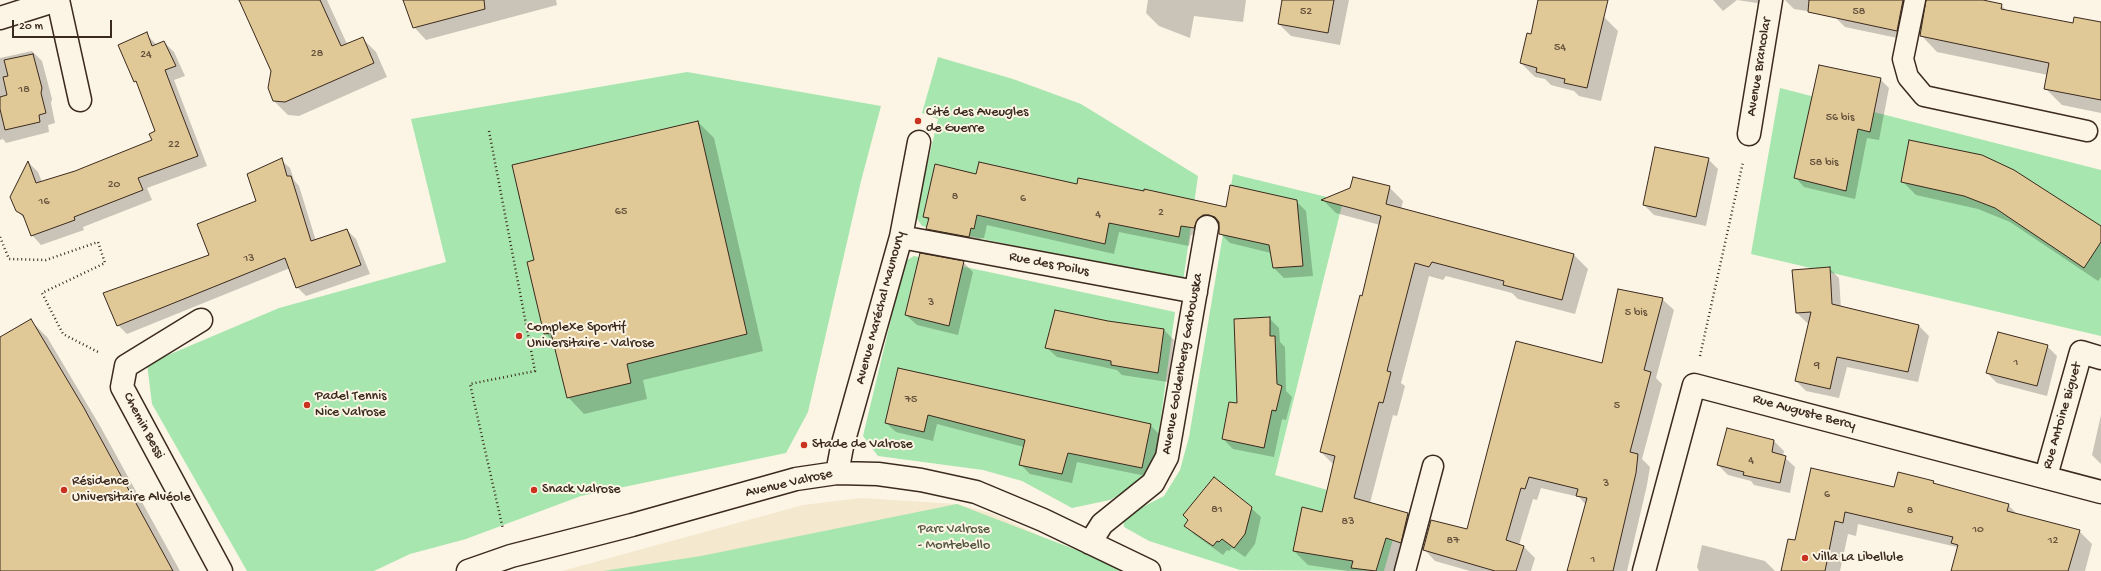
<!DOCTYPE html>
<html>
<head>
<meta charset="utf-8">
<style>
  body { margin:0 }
  #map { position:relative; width:2101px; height:571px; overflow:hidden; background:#fcf5e5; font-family:"Gochi Hand",sans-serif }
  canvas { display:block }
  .scale { position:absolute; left:12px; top:20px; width:100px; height:18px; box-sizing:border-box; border:2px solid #3b2a1e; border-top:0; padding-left:5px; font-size:12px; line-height:14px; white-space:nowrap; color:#3b2a1e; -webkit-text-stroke:3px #fcf5e5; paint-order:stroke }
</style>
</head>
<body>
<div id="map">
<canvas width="2101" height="571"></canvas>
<div class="scale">20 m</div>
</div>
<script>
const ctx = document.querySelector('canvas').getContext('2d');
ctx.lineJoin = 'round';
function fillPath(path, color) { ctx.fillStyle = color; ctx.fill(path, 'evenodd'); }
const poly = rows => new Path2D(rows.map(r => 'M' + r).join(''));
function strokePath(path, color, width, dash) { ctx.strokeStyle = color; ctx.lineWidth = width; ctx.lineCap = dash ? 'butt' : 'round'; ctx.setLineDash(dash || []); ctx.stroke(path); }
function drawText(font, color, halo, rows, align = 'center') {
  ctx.font = font + ' "Gochi Hand",sans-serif'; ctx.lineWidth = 4; ctx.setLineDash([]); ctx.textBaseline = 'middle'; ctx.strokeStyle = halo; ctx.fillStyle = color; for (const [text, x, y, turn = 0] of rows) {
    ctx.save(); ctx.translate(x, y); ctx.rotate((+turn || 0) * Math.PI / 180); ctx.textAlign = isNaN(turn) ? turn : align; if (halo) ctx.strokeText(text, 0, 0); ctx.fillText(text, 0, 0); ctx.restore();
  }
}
fillPath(poly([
  [861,498,957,504,994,514,1113,571,562,571,803,505]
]), '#f4e8ce');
fillPath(poly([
  [938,57,1013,79,1081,104,1198,176,1183,282,922,226,915,216,938,119,922,113],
  [687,72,881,106,861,181,808,412,786,453,581,496,466,539,410,554,374,571,247,571,152,404,147,364,279,308,446,262,411,119],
  [1780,88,2101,170,2101,336,1751,254],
  [1233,174,1343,201,1275,475,1401,511,1384,571,1240,570,1149,541,1124,527,1123,517,1164,496,1180,470,1189,437],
  [914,256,1175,312,1154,469,1128,490,1110,500,1072,508,1022,481,983,470,878,456,863,436,905,261],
  [957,504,1131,571,603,571,701,556]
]), '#a7e6ae');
fillPath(poly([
  [240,0,327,0,347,44,362,38,376,52,387,77,299,116,288,115,274,101,272,71],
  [404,0,556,0,557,5,426,40,414,27],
  [1148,0,1246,0,1243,22,1194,16,1190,38,1159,26,1146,13],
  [1283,0,1349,0,1340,45,1291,36,1279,24],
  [1713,0,1775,0,1770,5,1737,0,1723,11],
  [1785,0,1816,0,1813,12,1794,9],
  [1837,0,1915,0,1907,40,1845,27,1835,17],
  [1927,0,1978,0,2001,5,2008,12,2074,25,2101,23,2101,113,2062,105,2045,88,2048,75,1937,52,1921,35],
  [1604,17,1618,31,1601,101,1579,96,1574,91,1551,85,1545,79,1535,77,1521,63,1531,35],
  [146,34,157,45,164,42,174,52,185,76,174,80,207,166,147,188,152,200,83,227,84,230,41,245,32,235,27,221,17,211,28,162,38,172,42,182,76,171,153,141,156,132,139,85,135,81],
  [32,51,42,61,52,99,51,103,55,123,48,125,49,132,6,143,3,139,0,140,0,58],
  [1880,79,1889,88,1879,140,1867,138,1855,199,1804,187,1795,177],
  [698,122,714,138,763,351,643,380,647,399,584,414,568,397,555,343,545,333,535,260],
  [1708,159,1718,169,1706,226,1654,215,1644,205],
  [281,160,290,168,294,180,299,186,316,241,347,230,356,239,370,274,306,296,297,287,290,268,127,334,118,325,210,256,257,201],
  [977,175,1078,185,1226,208,1296,201,1306,211,1313,276,1284,278,1274,268,1271,253,1230,243,1220,233,1220,224,1213,225,1204,238,1191,235,1189,246,1119,232,1114,254,987,225,984,238,981,238,979,246,937,239,927,229,929,221,924,217],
  [1902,181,2101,227,2101,277,2098,281,2010,222,1978,209,1916,195],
  [1389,187,1403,201,1401,209,1574,255,1588,269,1575,314,1518,299,1512,293,1446,276,1443,280,1429,276,1401,383,1405,386,1397,416,1393,415,1370,503,1408,514,1422,528,1414,556,1400,551,1394,571,1348,571,1308,565,1294,551,1323,513,1334,465,1321,452,1363,297,1380,225,1336,213,1323,200],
  [963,262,973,272,958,335,917,325,906,315],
  [1829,268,1839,278,1841,308,1919,326,1929,336,1918,382,1847,367,1839,398,1806,391,1796,381,1810,322,1807,323,1797,313],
  [1662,299,1674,310,1656,378,1662,384,1642,459,1650,467,1647,485,1627,571,1568,571,1586,505,1579,497,1541,488,1537,500,1533,499,1519,545,1523,546,1535,558,1531,571,1470,571,1435,561,1424,549,1468,530,1602,364],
  [1269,318,1279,328,1280,342,1285,347,1286,391,1292,397,1286,420,1282,419,1274,457,1233,449,1223,439,1238,404],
  [31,321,47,337,100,426,180,571,0,571,0,338],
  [1107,322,1164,330,1174,340,1168,382,1122,375,1117,370,1057,357,1046,347],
  [2047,346,2057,356,2047,396,1997,383,1987,373],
  [899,369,1150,425,1160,435,1151,477,1077,462,1072,483,1030,474,1020,464,1024,447,937,424,933,441,896,432,886,423],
  [2101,415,2101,464,2092,455],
  [1774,441,1784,451,1783,456,1795,467,1790,493,1754,485,1751,481,1728,475,1718,465],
  [1811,469,1894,488,1933,482,1936,485,2008,505,2018,515,2079,531,2092,544,2085,571,1952,571,1957,547,1858,524,1856,536,1848,534,1840,571,1782,571,1796,541],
  [1251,508,1261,517,1255,544,1245,557,1232,548,1229,551,1227,550,1223,555,1195,535,1185,525],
  [1702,545,1765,561,1775,571,1699,571,1697,567]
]), '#0003');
const building = poly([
  [239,0,320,0,341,46,363,37,374,63,285,102,273,101,268,88,271,71,239,0],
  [403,0,484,0,485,9,413,28,403,0],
  [1282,0,1334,0,1328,33,1278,24,1282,0],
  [1538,0,1608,0,1587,88,1564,83,1565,79,1536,72,1537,68,1520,63,1527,33,1531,34,1538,0],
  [1809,0,1903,0,1897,31,1808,12,1809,0],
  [1926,0,1983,0,2002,4,2001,9,2073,23,2074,17,2101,22,2101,100,2044,89,2049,63,1920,36,1926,0],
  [147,32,152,46,164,41,176,66,165,70,198,156,138,178,143,190,74,217,75,220,31,236,23,215,16,211,10,197,28,161,36,183,75,171,152,140,149,134,155,131,136,81,134,82,118,45,147,32],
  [33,54,42,88,41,93,46,113,39,115,40,122,5,130,0,109,0,97,7,95,3,77,8,76,4,60,33,54],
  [1819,65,1881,78,1870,132,1858,129,1846,191,1794,178,1819,65],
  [698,121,747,334,627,364,631,383,567,398,551,333,544,334,527,262,534,260,512,165,698,121],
  [1909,140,1982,155,2014,170,2101,226,2101,242,2084,268,1995,208,1964,196,1901,182,1909,140],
  [1655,147,1709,158,1696,217,1643,205,1655,147],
  [282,158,287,176,291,176,311,241,347,229,361,265,296,288,285,258,117,326,103,293,209,255,197,224,256,201,247,174,282,158],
  [979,162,1077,184,1078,178,1144,191,1144,189,1226,207,1230,185,1297,200,1303,266,1273,268,1269,245,1219,234,1219,222,1215,217,1209,215,1203,215,1198,219,1194,228,1181,226,1179,237,1109,223,1105,244,977,215,974,229,971,228,969,237,926,229,929,218,923,217,935,164,976,174,979,162],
  [1353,177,1390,186,1386,204,1574,254,1562,300,1503,285,1504,281,1432,262,1429,267,1415,263,1387,371,1391,372,1383,403,1379,402,1354,498,1408,513,1401,543,1386,538,1376,571,1351,568,1353,561,1293,551,1302,507,1322,512,1335,456,1320,452,1360,295,1362,296,1381,216,1321,200,1350,188,1353,177],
  [920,253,964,261,949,326,905,315,920,253],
  [1830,267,1832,304,1919,325,1908,372,1837,357,1830,389,1795,381,1811,312,1796,313,1792,270,1830,267],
  [1618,289,1663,298,1644,370,1651,372,1630,452,1638,454,1636,473,1613,571,1567,571,1587,498,1576,496,1578,489,1529,477,1525,489,1521,488,1506,540,1524,546,1516,571,1495,571,1423,550,1431,520,1467,529,1516,341,1602,363,1618,289],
  [1055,310,1108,321,1164,329,1158,373,1111,365,1111,361,1045,348,1055,310],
  [1270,317,1270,336,1275,336,1277,384,1282,386,1276,411,1272,410,1264,448,1222,439,1229,402,1237,403,1234,319,1270,317],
  [31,319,84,408,173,571,0,571,0,337,31,319],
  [1998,332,2048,345,2037,386,1986,373,1998,332],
  [898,368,1151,424,1142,468,1068,453,1062,474,1019,465,1025,440,928,415,924,432,885,423,898,368],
  [1727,428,1774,440,1772,452,1786,456,1780,483,1743,475,1744,472,1717,465,1727,428],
  [1811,468,1894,487,1898,472,1934,481,1933,483,2009,504,2007,511,2080,530,2068,571,1951,571,1958,545,1951,543,1953,537,1845,512,1843,523,1835,521,1825,571,1781,571,1788,539,1795,540,1811,468],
  [1214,477,1252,507,1245,534,1234,548,1222,539,1219,542,1217,541,1213,546,1184,526,1188,520,1183,515,1214,477]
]);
fillPath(building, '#e1c897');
strokePath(building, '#3b2a1e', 1);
const lane = poly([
  [1915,0,1903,59,1908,77,1924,96,2087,131],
  [1405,571,1433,466]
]);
const street = poly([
  [58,0,80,100],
  [1749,134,1771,0],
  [901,237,1196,292],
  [201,320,126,366,122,387,221,571],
  [837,473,842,447,901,237,919,142],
  [2046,476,2081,352,2101,358],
  [1090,543,1102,524,1153,483,1167,457,1207,227],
  [468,571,511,556,632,525,796,479,837,473,878,474,921,480,976,492,1043,520,1149,571],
  [1644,571,1694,385,2101,492]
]);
const secondary = poly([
  [0,18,57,0]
]);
strokePath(lane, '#3b2a1e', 23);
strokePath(street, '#3b2a1e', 25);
strokePath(secondary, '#3b2a1e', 25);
strokePath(poly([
  [489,131,535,371,470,384,503,529],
  [0,237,9,259,46,260,98,242,105,263,42,293,63,334,100,353],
  [1700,356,1743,162]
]), '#3b2a1e', 2.5, [1, 3]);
strokePath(lane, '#fcf5e5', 20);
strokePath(street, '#fcf5e5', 22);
strokePath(secondary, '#fcf5e5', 22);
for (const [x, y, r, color] of [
  [918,121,4,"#c8321e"],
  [519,336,4,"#c8321e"],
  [307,405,4,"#c8321e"],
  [804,445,4,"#c8321e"],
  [64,490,4,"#c8321e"],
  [534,490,4,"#c8321e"],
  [1805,558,4,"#c8321e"]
]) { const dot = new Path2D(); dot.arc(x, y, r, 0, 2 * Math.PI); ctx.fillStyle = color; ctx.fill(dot); strokePath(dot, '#fcf5e5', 1.5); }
drawText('12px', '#64523c', null, [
  ["52",1306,12],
  ["58",1859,12],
  ["54",1560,48],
  ["28",317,54],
  ["24",146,55],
  ["18",24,90],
  ["56 bis",1840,118],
  ["22",174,145],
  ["58 bis",1824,163],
  ["20",114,185],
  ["8",955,197],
  ["6",1023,199],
  ["16",44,202],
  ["65",621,212],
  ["2",1161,213],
  ["4",1098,215],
  ["13",249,259],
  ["3",931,303],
  ["5 bis",1636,313],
  ["1",2016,363],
  ["9",1817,366],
  ["75",911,400],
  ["5",1617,406],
  ["4",1751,461],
  ["3",1606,484],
  ["6",1827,495],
  ["81",1217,510],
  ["8",1910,511],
  ["83",1348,522],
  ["10",1978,530],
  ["87",1453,541],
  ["12",2053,541],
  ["1",1593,560]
]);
drawText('14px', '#3b2a1e', '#fcf5e5', [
  ["Avenue Brancolar",1760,67,-81],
  ["Rue des Poilus",1049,265,11],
  ["Avenue Maréchal Maunoury",881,308,-75],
  ["Avenue Goldenberg Garbowska",1183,364,-80],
  ["Rue Auguste Bercy",1804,413,15],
  ["Rue Antoine Biguet",2063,416,-74],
  ["Chemin Bessi",143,426,62],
  ["Avenue Valrose",789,484,-13]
]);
drawText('14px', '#3b2a1e', '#fcf5e5', [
  ["Cité des Aveugles",926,113],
  ["de Guerre",926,129],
  ["Complexe Sportif",527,328],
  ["Universitaire - Valrose",527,344],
  ["Padel Tennis",315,397],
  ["Nice Valrose",315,413],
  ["Stade de Valrose",812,445],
  ["Résidence",72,482],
  ["Universitaire Alvéole",72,498],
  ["Snack Valrose",542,490],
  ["Villa La Libellule",1813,558]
], 'left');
drawText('14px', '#565942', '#fcf5e5', [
  ["Parc Valrose",954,530],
  ["- Montebello",954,546]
]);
</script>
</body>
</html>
